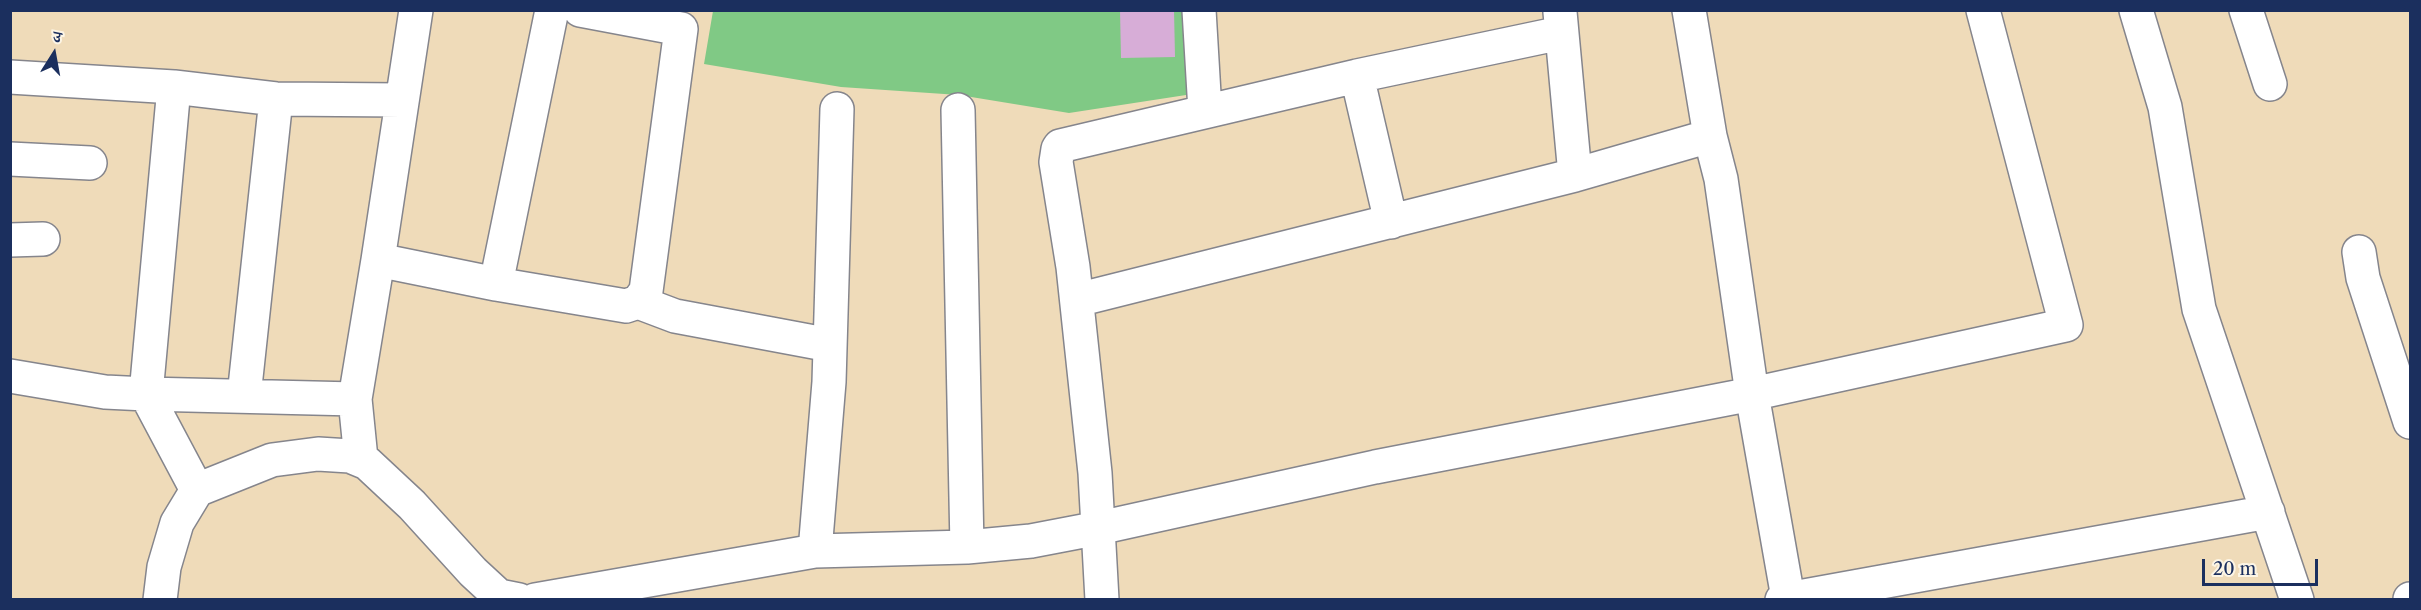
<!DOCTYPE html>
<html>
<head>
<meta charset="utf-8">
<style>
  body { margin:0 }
  #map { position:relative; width:2421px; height:610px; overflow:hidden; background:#efdbb9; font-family:"Libre Caslon Text","Noto Serif Devanagari",serif }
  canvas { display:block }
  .frame { position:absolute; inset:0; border:12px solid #1b2f5e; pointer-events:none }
  .north { position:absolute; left:24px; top:24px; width:60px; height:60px; -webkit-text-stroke:4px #fcf5e5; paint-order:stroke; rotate:11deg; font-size:16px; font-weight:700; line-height:24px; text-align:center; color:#1b2f5e }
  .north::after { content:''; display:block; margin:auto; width:21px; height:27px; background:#1b2f5e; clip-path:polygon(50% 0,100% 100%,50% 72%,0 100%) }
  .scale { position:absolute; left:2202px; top:559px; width:116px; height:27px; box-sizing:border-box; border:3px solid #1b2f5e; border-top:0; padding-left:8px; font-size:18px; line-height:21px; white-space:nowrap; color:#1b2f5e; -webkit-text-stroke:4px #fcf5e5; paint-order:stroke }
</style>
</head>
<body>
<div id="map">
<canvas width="2421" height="610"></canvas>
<div class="frame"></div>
<div class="north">उ</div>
<div class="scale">20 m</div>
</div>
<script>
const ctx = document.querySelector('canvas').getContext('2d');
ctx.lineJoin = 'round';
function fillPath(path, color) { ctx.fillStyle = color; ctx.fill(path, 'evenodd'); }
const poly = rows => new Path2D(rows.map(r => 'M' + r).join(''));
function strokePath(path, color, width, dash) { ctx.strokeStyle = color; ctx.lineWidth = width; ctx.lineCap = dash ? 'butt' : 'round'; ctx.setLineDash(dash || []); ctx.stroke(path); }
fillPath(poly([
  [713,11,1201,11,1199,93,1069,113,959,95,841,87,704,64]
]), '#80c985');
fillPath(poly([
  [1120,10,1174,10,1175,57,1121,58]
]), '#d7add7');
const street = poly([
  [1199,10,1205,111],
  [1689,10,1710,136,1721,179,1752,394,1788,598],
  [2136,10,2165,107,2199,309,2297,600],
  [2246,10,2270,84],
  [1560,12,1575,175],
  [1357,76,1561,33],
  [10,77,174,87,276,99,402,100],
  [174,87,146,394,355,399],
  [958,110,967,547],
  [10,159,90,163],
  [10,240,43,239],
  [2359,252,2363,278,2410,422],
  [378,260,416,10],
  [496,284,626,306,638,302,646,291,681,29,580,10],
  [1077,300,1575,175,1710,136],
  [638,302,675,316,830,345],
  [10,376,105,392,146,394,197,490],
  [244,396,276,99],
  [361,459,355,399,378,260,496,284,552,10],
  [815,551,829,382,837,109],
  [160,600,164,567,177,523,197,490,272,460,318,454,350,456,367,463,412,505,473,572,499,596,519,600],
  [535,600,815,551,967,547,1031,541,1099,528,1375,467,1752,394,2066,325,1983,10],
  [1102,600,1095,473,1073,267,1056,162,1058,149,1060,146,1357,76,1391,222],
  [1782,600,2268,512],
  [2410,600,2410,599]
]);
strokePath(street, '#85858c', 36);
strokePath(street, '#fff', 33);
</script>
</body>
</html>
